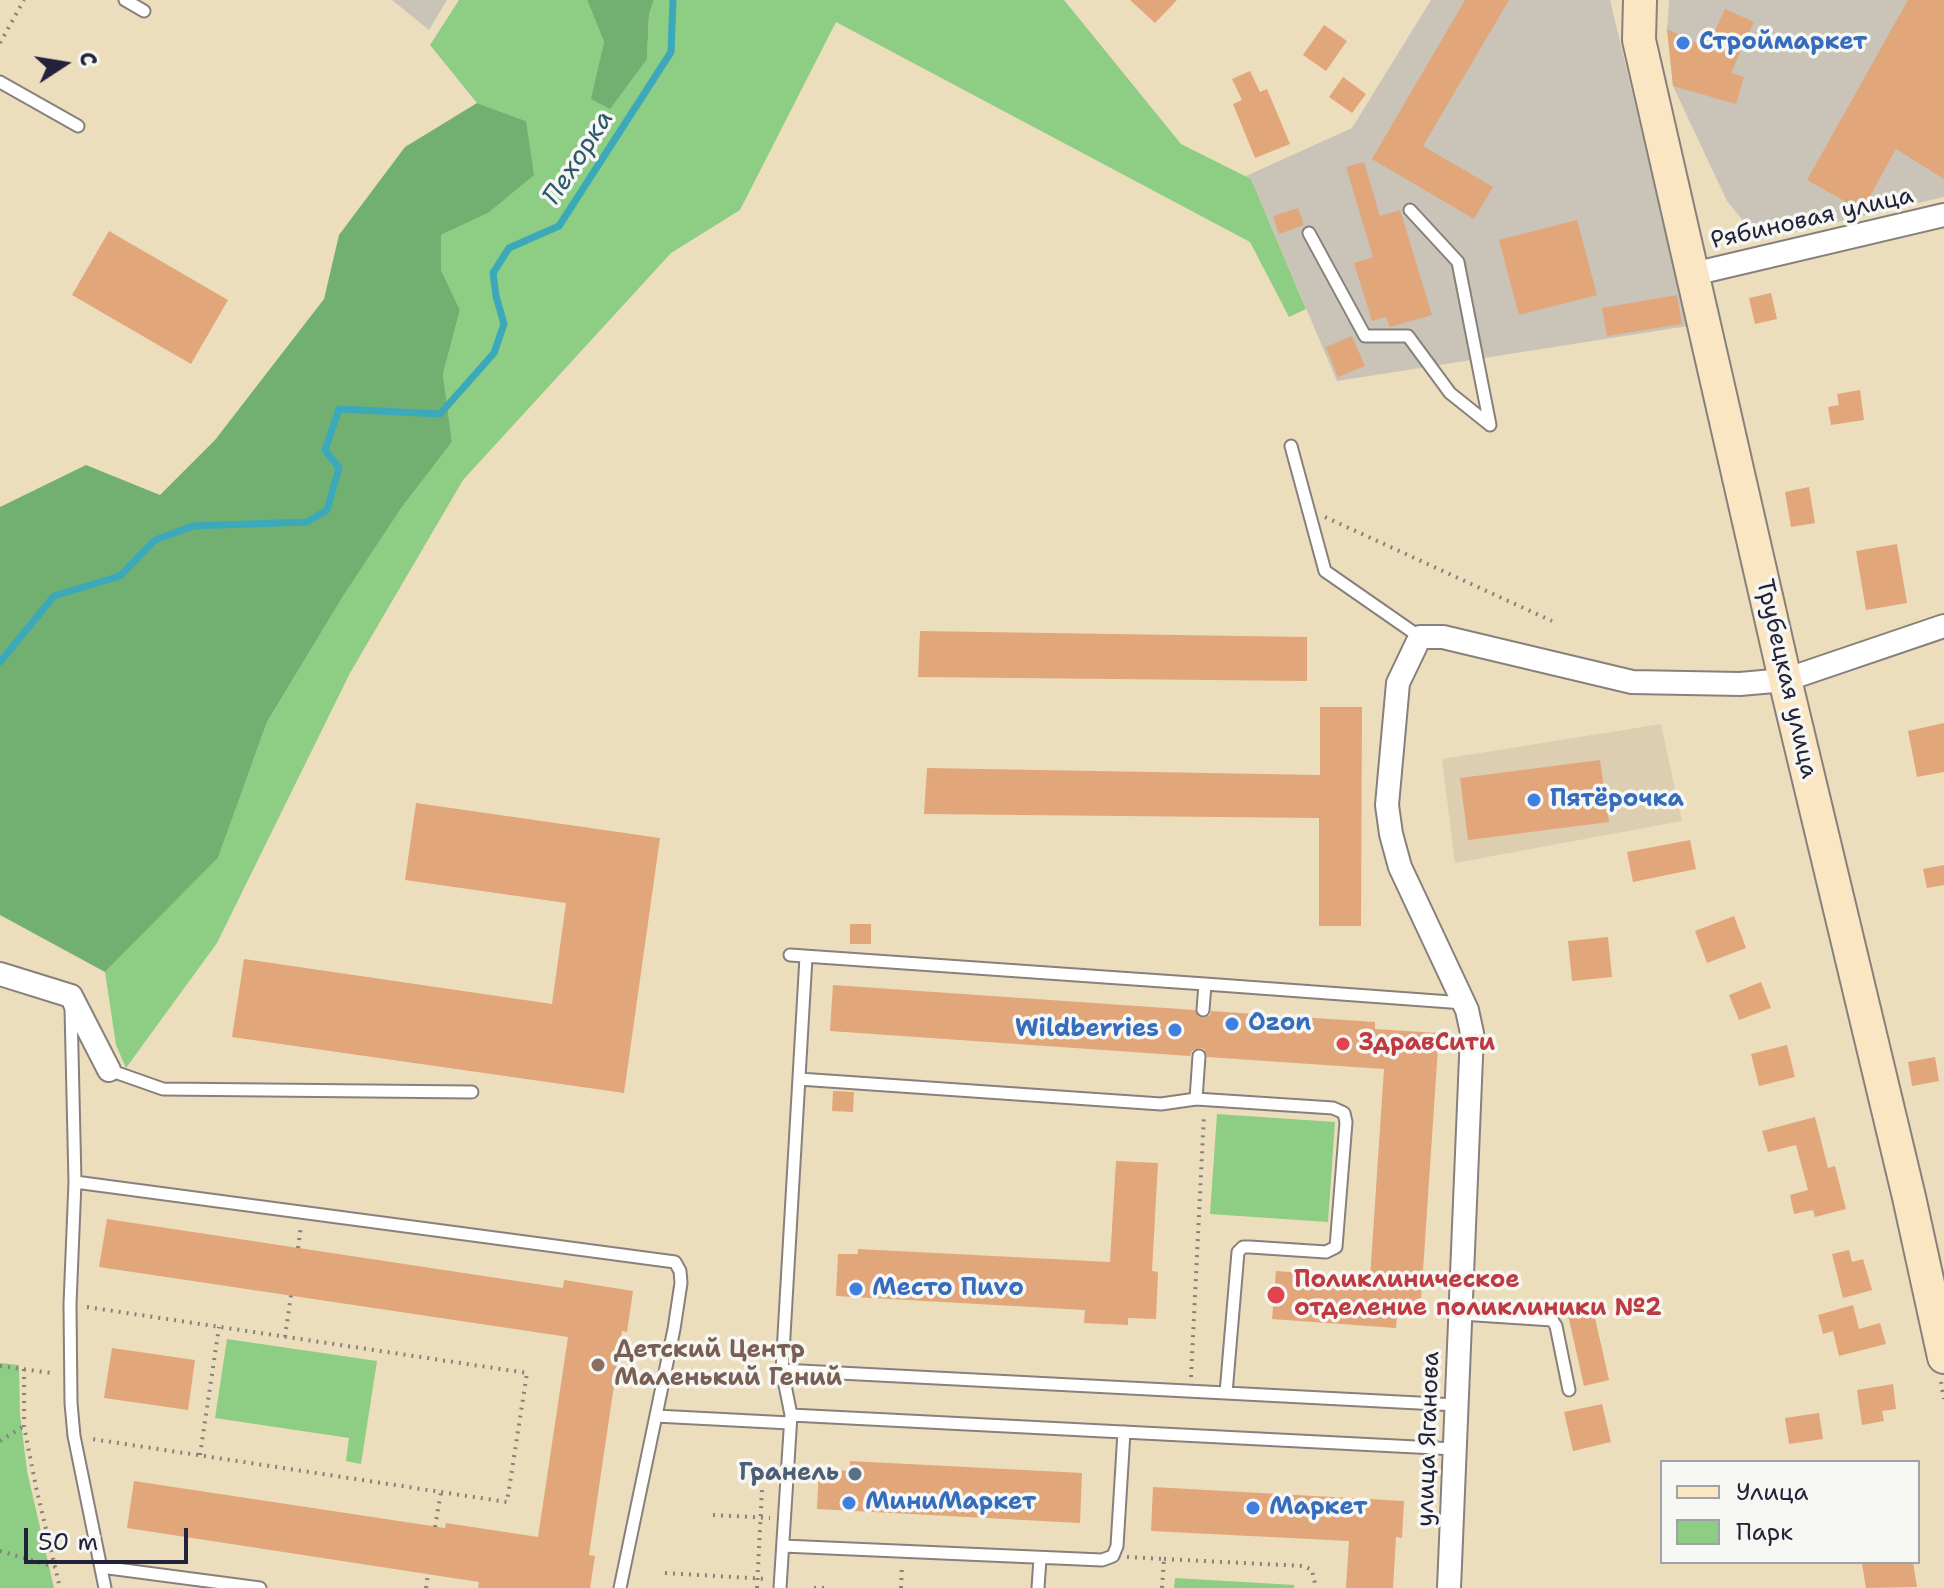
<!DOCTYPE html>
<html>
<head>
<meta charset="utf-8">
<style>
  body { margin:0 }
  #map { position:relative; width:1944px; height:1588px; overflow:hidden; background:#ecdebc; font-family:"Shantell Sans",sans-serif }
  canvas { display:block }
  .legend { position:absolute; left:1660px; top:1460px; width:260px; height:104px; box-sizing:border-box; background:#f6f6f2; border:2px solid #a1a1a9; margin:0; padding:10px 14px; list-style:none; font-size:24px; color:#22223b }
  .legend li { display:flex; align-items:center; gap:16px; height:40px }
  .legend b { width:40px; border:2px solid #a1a1a9 }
  .north { position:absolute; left:24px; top:24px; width:80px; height:80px; -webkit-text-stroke:6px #f6f6f2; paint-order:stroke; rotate:78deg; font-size:22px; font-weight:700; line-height:32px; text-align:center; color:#22223b }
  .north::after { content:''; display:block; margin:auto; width:28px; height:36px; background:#22223b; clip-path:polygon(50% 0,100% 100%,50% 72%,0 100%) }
  .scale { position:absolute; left:24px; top:1528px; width:164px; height:36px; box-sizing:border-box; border:4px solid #22223b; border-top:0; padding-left:10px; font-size:24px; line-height:28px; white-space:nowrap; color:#22223b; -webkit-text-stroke:6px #f6f6f2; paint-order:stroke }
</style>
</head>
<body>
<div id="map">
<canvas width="1944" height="1588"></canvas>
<ul class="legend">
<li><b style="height:10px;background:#fbe6c3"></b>Улица</li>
<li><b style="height:22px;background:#8dcd84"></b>Парк</li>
</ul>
<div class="north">С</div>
<div class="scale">50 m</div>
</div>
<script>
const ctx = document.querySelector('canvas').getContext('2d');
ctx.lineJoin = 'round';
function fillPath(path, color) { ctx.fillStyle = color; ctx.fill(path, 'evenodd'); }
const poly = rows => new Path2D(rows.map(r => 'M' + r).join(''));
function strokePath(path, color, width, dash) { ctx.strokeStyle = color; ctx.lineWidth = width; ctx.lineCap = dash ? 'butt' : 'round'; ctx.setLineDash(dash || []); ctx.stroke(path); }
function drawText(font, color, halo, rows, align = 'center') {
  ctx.font = font + ' "Shantell Sans",sans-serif'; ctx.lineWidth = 7; ctx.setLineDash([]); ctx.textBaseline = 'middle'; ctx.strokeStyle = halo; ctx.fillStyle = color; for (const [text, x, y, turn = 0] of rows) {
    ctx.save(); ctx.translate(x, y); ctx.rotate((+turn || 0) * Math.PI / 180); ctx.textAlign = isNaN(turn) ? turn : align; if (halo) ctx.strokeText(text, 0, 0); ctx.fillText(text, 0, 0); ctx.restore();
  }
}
fillPath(poly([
  [1661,724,1682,821,1455,863,1442,759]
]), '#ddceb2');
fillPath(poly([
  [392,0,447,0,429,30],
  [1431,0,1610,0,1688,326,1337,381,1251,179,1246,176,1352,128],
  [1669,0,1944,0,1944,197,1759,240,1727,201,1673,86,1667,29]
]), '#c9c3b8');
fillPath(poly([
  [459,0,587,0,604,42,592,98,647,59,649,14,654,0,1064,0,1181,144,1251,179,1306,309,1289,317,1250,242,836,22,740,210,671,253,463,480,350,673,217,943,126,1068,116,1045,105,972,218,858,267,722,342,598,402,507,452,442,443,374,460,310,441,270,441,235,488,213,526,121,477,103,430,45],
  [1217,1114,1335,1122,1328,1222,1210,1214],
  [227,1339,377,1361,361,1464,346,1461,349,1438,215,1418],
  [0,1363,19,1365,20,1414,27,1471,54,1588,0,1588],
  [1175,1578,1294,1585,1294,1588,1174,1588]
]), '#8dcd84');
fillPath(poly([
  [587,0,654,0,649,14,647,59,610,109,591,99,604,42],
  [477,103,526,121,534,175,488,213,441,235,441,270,460,310,443,374,452,442,402,507,342,598,267,722,218,858,105,972,0,915,0,507,86,465,160,495,215,440,324,299,339,235,405,147]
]), '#72b072');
strokePath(poly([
  [0,662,54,596,120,576,155,540,193,526,307,522,327,510,339,468,325,450,339,409,440,414,494,353,504,324,496,296,493,273,509,248,559,226,671,52,673,0]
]), '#3ba9b9', 7);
fillPath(poly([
  [1130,0,1177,0,1155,23],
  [1465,0,1509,0,1423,146,1493,187,1474,219,1372,159],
  [1908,0,1944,0,1944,179,1896,149,1862,211,1807,180],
  [1725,9,1754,22,1731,73,1744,77,1736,104,1673,86,1667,29,1707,48],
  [1324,25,1347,41,1326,71,1303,55],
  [1250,71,1260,92,1267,89,1290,144,1255,158,1233,104,1242,100,1232,79],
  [1343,77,1366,94,1352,113,1329,97],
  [1364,162,1380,216,1400,210,1432,315,1390,327,1386,317,1372,321,1354,263,1373,257,1346,167],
  [1298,208,1304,225,1279,234,1273,216],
  [1577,220,1597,295,1519,315,1499,240],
  [109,231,228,300,191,364,72,295],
  [1771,293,1777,319,1755,324,1749,298],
  [1677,295,1682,324,1607,336,1602,308],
  [1352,336,1365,366,1338,377,1326,347],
  [1860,390,1864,420,1831,425,1828,407,1839,405,1837,394],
  [1809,487,1815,523,1791,527,1785,492],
  [1897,544,1907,603,1866,610,1856,551],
  [920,631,1307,637,1307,681,918,677],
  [1320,707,1362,707,1361,926,1319,926,1319,818,924,814,927,768,1320,775],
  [1944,723,1944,772,1917,777,1908,731],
  [1600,760,1609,822,1468,840,1460,778],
  [416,803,660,838,624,1093,232,1037,244,959,552,1004,566,903,405,880],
  [1690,840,1696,869,1633,882,1627,852],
  [1944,865,1944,885,1927,888,1923,869],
  [1734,916,1746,948,1707,963,1695,931],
  [850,924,871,924,871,944,850,944],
  [1608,937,1612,977,1572,981,1568,941],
  [1761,982,1771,1008,1739,1020,1729,995],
  [833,985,1195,1010,1198,1016,1203,1018,1210,1015,1211,1011,1375,1022,1375,1029,1439,1033,1420,1315,1397,1313,1396,1328,1272,1319,1276,1271,1370,1278,1384,1069,1207,1057,1204,1049,1199,1048,1192,1051,1190,1056,830,1031],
  [1787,1045,1795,1077,1759,1086,1751,1054],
  [1935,1057,1939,1081,1912,1086,1908,1062],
  [833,1091,854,1092,853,1112,832,1111],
  [1815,1117,1828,1168,1835,1166,1846,1209,1815,1217,1813,1210,1794,1214,1790,1195,1808,1190,1796,1145,1768,1152,1762,1131],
  [1116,1161,1158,1163,1152,1271,1158,1272,1156,1319,1128,1318,1128,1325,1084,1323,1085,1310,836,1296,838,1254,858,1254,858,1249,1110,1262],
  [107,1219,563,1288,564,1280,633,1291,627,1332,622,1331,589,1555,595,1556,590,1588,478,1588,479,1582,127,1528,134,1481,445,1528,446,1523,538,1537,568,1337,99,1267],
  [1849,1250,1852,1262,1863,1259,1872,1290,1843,1298,1832,1254],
  [1591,1300,1609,1380,1584,1386,1566,1306],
  [1853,1305,1859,1329,1880,1323,1886,1344,1839,1356,1833,1331,1823,1334,1818,1315],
  [112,1348,195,1360,188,1410,104,1398],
  [1893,1384,1896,1409,1882,1411,1884,1421,1862,1425,1857,1390],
  [1602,1404,1611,1442,1573,1451,1564,1412],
  [1819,1413,1823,1439,1789,1444,1785,1418],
  [850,1461,1082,1473,1080,1523,817,1509,819,1469,850,1471],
  [1153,1487,1404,1501,1402,1538,1396,1537,1393,1588,1346,1588,1349,1541,1151,1531],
  [1878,1562,1913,1562,1917,1587,1866,1588,1862,1564]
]), '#e2a67b');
const service = poly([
  [125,0,144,11],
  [0,82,78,126],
  [1410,210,1458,262,1490,425],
  [1309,233,1365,336,1408,336,1450,393,1490,425],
  [1291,446,1325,571,1420,637],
  [790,955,1205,984],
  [71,1008,75,1182,70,1304,71,1403,74,1436,105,1588],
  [1203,1010,1205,984,1464,1003],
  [1199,1056,1196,1099,1333,1108,1344,1113,1346,1122,1336,1247,1326,1252,1250,1247,1243,1247,1238,1252,1226,1393],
  [109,1070,163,1089,472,1092],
  [799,1079,1161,1104,1196,1099],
  [75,1182,675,1262,680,1271,681,1283,674,1329,620,1588],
  [1461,1314,1552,1320,1556,1326,1569,1390],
  [782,1370,1457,1405],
  [791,1415,782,1370,806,957],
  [656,1416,790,1423],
  [783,1546,1102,1560,1113,1556,1117,1546,1124,1432],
  [101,1567,260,1588],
  [780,1588,791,1415,1455,1449],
  [1038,1588,1040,1558]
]);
const minor = poly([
  [1693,274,1944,215],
  [0,974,71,996,109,1070],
  [1449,1588,1472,1033,1467,1010,1400,867,1391,834,1387,805,1398,683,1420,637,1443,637,1632,682,1740,684,1785,680,1944,626]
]);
const secondary = poly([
  [1640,0,1639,40,1787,688,1909,1197,1944,1357]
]);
strokePath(service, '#87807c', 15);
strokePath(minor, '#87807c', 26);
strokePath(secondary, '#87807c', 36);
strokePath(poly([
  [0,43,24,0],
  [1325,517,1552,621],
  [298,1248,301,1226],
  [87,1307,527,1373,507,1502,92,1439],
  [285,1337,291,1295],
  [0,1366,51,1373],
  [24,1369,24,1426,36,1487,60,1588],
  [1191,1377,1204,1114],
  [1941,1382,1944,1399],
  [0,1441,24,1426],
  [200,1455,219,1327],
  [713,1515,770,1518],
  [435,1527,441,1492],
  [0,1551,55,1567],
  [1127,1557,1164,1559,1162,1588],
  [1164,1559,1304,1566,1312,1570,1316,1588],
  [665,1573,767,1579],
  [426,1588,428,1574],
  [757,1588,762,1490],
  [814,1588,826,1588],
  [901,1588,902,1566]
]), '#87807c', 4, [2, 6]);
strokePath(service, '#fff', 11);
strokePath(minor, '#fff', 22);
strokePath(secondary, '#fbe6c3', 32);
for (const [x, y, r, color] of [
  [1683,43,8,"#3f7fe0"],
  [1534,800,8,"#3f7fe0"],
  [1232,1024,8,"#3f7fe0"],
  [1175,1030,8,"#3f7fe0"],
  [1343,1044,8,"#e0444e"],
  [856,1289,8,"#3f7fe0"],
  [1276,1295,10,"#e0444e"],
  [598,1365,8,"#8d6e63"],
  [855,1474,8,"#5c6f8a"],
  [849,1503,8,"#3f7fe0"],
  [1253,1508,8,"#3f7fe0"]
]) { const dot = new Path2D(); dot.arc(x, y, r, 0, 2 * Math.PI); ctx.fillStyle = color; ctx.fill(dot); strokePath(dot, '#f6f6f2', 3); }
drawText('bold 24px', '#366cbe', '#f6f6f2', [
  ["Строймаркет",1699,43],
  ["Пятёрочка",1550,800],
  ["Ozon",1248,1024],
  ["Wildberries",1159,1030,"right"],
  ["Место Пиvо",872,1289],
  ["МиниМаркет",865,1503],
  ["Маркет",1269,1508]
], 'left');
drawText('24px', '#22223b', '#f6f6f2', [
  ["Рябиновая улица",1812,219,-13],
  ["Трубецкая улица",1786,679,77],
  ["улица Яганова",1429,1439,-88]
]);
drawText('bold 24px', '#be3a42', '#f6f6f2', [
  ["ЗдравСити",1359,1044],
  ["Поликлиническое",1294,1281],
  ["отделение поликлиники №2",1294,1309]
], 'left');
drawText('bold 24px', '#785e54', '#f6f6f2', [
  ["Детский Центр",614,1351],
  ["Маленький Гений",614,1379]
], 'left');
drawText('bold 24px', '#4e5e75', '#f6f6f2', [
  ["Гранель",839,1474]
], 'right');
drawText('italic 26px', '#2c586d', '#f6f6f2', [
  ["Пехорка",579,158,-57]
]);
</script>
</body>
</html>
